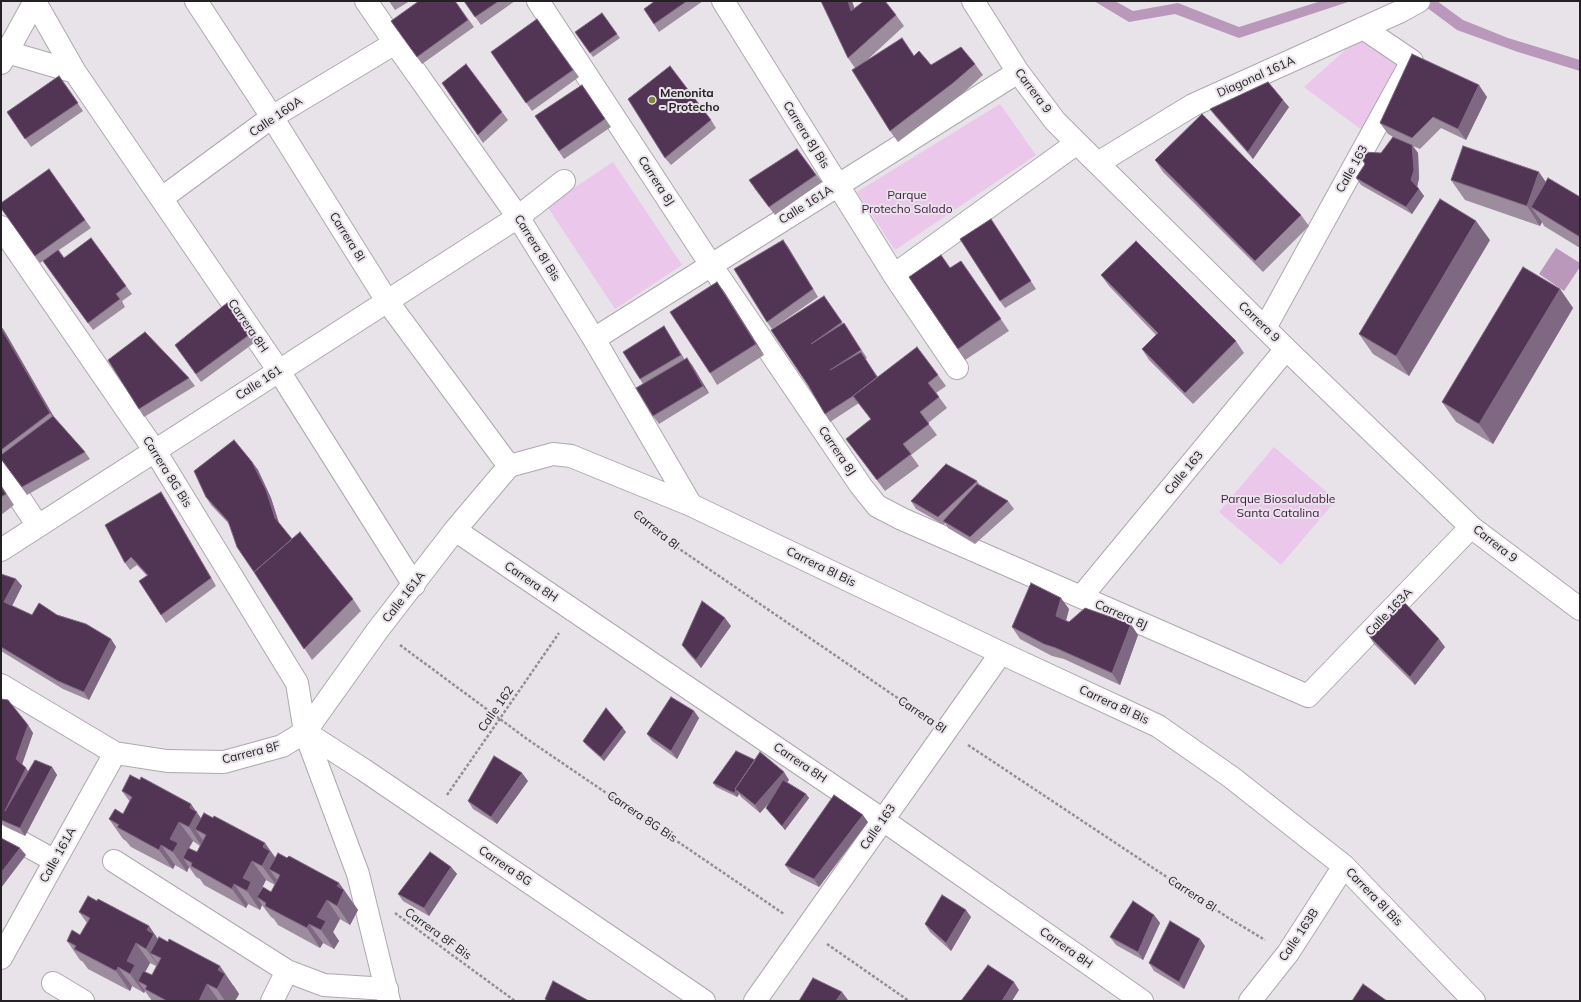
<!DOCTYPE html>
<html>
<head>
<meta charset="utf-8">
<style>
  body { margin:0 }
  #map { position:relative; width:1581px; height:1002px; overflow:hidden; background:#e8e2e9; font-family:Mulish,sans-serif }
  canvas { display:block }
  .frame { position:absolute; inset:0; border:2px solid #242124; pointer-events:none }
</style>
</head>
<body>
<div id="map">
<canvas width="1581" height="1002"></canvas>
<div class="frame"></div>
</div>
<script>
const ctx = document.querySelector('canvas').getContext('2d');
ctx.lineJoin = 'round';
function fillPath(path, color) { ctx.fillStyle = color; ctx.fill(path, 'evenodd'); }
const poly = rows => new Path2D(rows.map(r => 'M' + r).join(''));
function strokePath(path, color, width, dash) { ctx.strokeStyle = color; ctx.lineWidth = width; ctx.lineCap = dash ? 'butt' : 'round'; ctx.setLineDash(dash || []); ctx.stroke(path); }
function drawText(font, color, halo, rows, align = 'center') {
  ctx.font = font + ' Mulish,sans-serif'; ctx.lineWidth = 4; ctx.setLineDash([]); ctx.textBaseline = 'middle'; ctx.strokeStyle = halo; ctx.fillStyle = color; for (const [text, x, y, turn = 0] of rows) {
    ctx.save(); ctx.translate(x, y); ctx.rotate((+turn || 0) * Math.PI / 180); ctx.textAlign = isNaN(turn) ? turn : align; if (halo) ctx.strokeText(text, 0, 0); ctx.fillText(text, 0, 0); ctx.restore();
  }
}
fillPath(poly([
  [1363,34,1405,64,1366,133,1304,87],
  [1000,104,1036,155,895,250,857,192],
  [613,162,682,265,615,309,547,206],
  [1274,447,1336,500,1281,565,1219,512]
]), '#eac7eb');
fillPath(poly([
  [1094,1,1115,1,1133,11,1178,3,1239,27,1321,1,1351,1,1239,38,1175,14,1129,22],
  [1418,1,1437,1,1463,20,1508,38,1580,60,1580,71,1518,52,1457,30],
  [1556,248,1580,263,1580,267,1564,291,1539,274]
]), '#ba98bc');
const minor = poly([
  [196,1,272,117,387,301,509,466],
  [366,1,395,43,518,217,594,339,691,505],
  [538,1,711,265,861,486,877,506,902,519,1308,696,1471,527],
  [723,1,894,275,957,368],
  [973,1,1018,72,1055,121,1077,143,1286,349,1471,527,1580,609],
  [35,2,75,72,279,371,414,585],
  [1,49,7,52,75,72],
  [1,63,35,1],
  [1098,163,1193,105,1399,12,1419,1],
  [162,198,272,117,395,43],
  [1,227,155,451,297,683,305,732,358,874,389,1001],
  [894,275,1077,143],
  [1265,328,1412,61,1363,28],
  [594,339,1018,72],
  [509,466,553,454,571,456,691,505,1001,653,1158,726,1231,777,1344,866,1474,1001],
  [1,470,38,526],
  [455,530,883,820,1142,1001],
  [1,550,518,217,564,181],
  [1081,597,1286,349],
  [1,685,115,753,167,761,224,762,282,746,305,732,377,631,455,530,509,466],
  [305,732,364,770,704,1001],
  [1,831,55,861],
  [114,861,287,971,324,985,387,989],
  [1,958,115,753],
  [53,983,83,1001],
  [272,1001,287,971],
  [755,1001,1001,653],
  [1250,1001,1288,953,1344,866]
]);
strokePath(minor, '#aea8af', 24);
strokePath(poly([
  [634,512,659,535,924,716],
  [400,645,527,739,784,914],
  [968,745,1227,917,1265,940],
  [447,795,559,633],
  [395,913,515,1001],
  [827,944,909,1001]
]), '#948f94', 2.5, [3, 2]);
strokePath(minor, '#fff', 22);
fillPath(poly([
  [389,1,410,1,395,10],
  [455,1,474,27,422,64,391,21],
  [464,1,515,1,481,25],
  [655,1,703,1,659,32,644,9],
  [821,1,852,1,854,8,896,15,904,26,865,62,914,56,931,65,975,64,983,75,961,95,898,142,890,131,855,68,848,58],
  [537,19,579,77,532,111,491,52],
  [575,32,617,34,620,38,593,57],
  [59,76,83,111,31,147,7,112],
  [442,83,502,112,508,120,483,143],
  [582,85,611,127,564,159,535,116],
  [1487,97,1466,140,1441,128,1420,149,1413,146,1418,153,1419,178,1417,187,1424,196,1412,214,1361,185,1356,178,1381,153,1397,139,1388,134,1380,123],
  [1289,107,1253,159,1216,117,1210,109],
  [711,120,716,128,671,165,665,158],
  [797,149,822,182,775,215,754,188],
  [1155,160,1301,215,1309,226,1263,272,1163,172],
  [49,169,91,228,59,250,64,258,91,238,132,294,122,301,125,307,93,330,43,261,40,263,1,208],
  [1451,180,1546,182,1580,197,1580,248,1544,226,1542,222,1540,226,1465,200],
  [996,227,1036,289,1005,308,1000,301],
  [783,240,788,247,818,297,772,329,767,322],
  [1490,240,1409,376,1373,354,1359,334],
  [961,261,1009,331,965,360,909,277,950,268],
  [1101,275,1236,341,1244,353,1193,404,1149,360,1142,349,1156,335,1109,286],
  [717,282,725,293,764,355,717,385,710,373],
  [1560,289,1573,308,1493,444,1456,422,1442,402],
  [824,296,843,324,849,331,867,358,865,359,878,377,938,375,946,386,936,393,947,408,928,423,937,435,911,455,919,466,885,491,846,439,871,420,859,403,830,422,825,414,808,385],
  [1,326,5,332,55,419,85,452,90,459,27,495,1,459],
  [664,326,684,359,692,365,709,393,659,424,653,416,643,384,640,379],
  [253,332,258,340,201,382,175,345],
  [189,378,195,386,144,417,139,409],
  [252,462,258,470,271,498,279,524,292,539,353,599,361,611,312,660,255,573,229,524,211,505,206,497],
  [977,481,979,484,1008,501,1014,509,975,544,948,528,945,523,944,525,916,509,911,501],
  [1,485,14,505,1,515],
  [161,492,166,500,216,586,166,623,161,615,147,576,137,565,130,570,125,563],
  [1,574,16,579,22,586,12,606,32,615,57,615,111,639,116,647,89,700,63,689,1,651],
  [1069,609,1066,621,1069,622,1138,635,1120,685,1064,659,1052,656,1020,639,1012,627],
  [731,626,701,668,688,653,682,645],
  [1369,636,1445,647,1415,685,1374,644],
  [1,699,28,725,33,733,22,765,28,772,52,767,57,775,25,836,6,827,1,824],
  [694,711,699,718,677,759,652,741,647,734],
  [626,732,604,761,586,745,583,741],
  [789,780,787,782,806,794,809,798,785,830,766,808,769,803,760,813,741,797,739,794,737,797,716,787,713,783],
  [528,781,497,824,473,809,468,801],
  [122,791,201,818,275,858,339,883,358,910,350,925,340,919,333,932,339,941,334,949,323,943,320,948,278,925,274,919,271,917,262,905,260,910,248,904,246,908,204,885,200,879,196,877,189,867,187,872,175,865,173,869,131,847,126,841,123,839,109,819,123,814,130,802],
  [193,841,200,846,197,852,189,848],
  [266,880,275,885,271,892,259,894],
  [868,822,819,887,791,873,785,865],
  [451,867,457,874,429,916,403,901,398,894],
  [97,901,149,926,158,939,234,986,239,994,235,1001,152,1001,145,991,144,993,132,986,130,991,88,969,83,962,80,960,67,941,80,935,87,923,79,912],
  [150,963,156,966,152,975,145,972],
  [1154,915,1160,923,1143,960,1116,945,1110,937],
  [971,917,951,951,930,932,925,924],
  [1205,946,1184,989,1154,971,1149,963]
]), '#9d8b9e');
fillPath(poly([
  [848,1,852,1,859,22,851,11],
  [1479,85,1487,97,1466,140,1458,129],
  [1283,100,1289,107,1253,159,1248,152],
  [1412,145,1418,153,1419,178,1417,188,1411,180],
  [1539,172,1552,191,1531,207,1542,222,1540,226,1527,206],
  [1419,189,1424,196,1412,214,1406,207],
  [1476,221,1490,240,1409,376,1396,356],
  [783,240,788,247,818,297,813,289],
  [717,282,725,293,764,355,756,344],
  [1560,289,1573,308,1493,444,1479,424],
  [1,326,5,332,58,424,50,413,1,328],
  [664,326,669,334,686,362,681,355],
  [687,358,692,365,709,393,703,386],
  [252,462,258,470,271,498,280,526,275,518],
  [161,492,166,500,216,586,211,578],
  [16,579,22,586,10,610,4,602],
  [1061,598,1069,609,1064,627,1056,616],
  [725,618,731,626,701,668,696,660],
  [1131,624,1138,635,1120,685,1112,673],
  [111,639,116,647,89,700,84,692],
  [1439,639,1445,647,1415,685,1410,677],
  [694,711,699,718,677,759,671,751],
  [28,725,33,733,21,767,16,759],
  [623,728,626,732,604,761,601,757],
  [52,767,57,775,25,836,20,828],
  [26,768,31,776,5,811],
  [784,772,789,780,760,813,755,805],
  [522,773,528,781,497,824,491,817],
  [736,790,739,794,737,797,734,793],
  [806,794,809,798,785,830,782,826],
  [191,804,210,831,195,829,205,843,202,847,189,827,190,808],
  [863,815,868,822,819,887,814,879],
  [179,822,193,841,183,859,183,858,189,867,187,872,173,852,170,839],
  [265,843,284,870,269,869,278,881,276,885,262,866,263,847],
  [161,845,175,865,173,869,159,850],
  [20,848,26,855,1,888,1,873],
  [252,861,266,880,259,893,264,901,257,897,262,905,260,910,247,891,243,878],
  [451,867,457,874,429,916,424,908],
  [339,883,358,910,350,925,337,906,337,886],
  [234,884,248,904,246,908,232,889],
  [327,900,340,919,333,932,339,941,334,949,321,930,317,917],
  [966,910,971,917,951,951,946,943],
  [1154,915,1160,923,1143,960,1138,952],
  [309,924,323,943,320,948,307,928],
  [149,926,162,945,150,953,160,967,160,968,146,949,147,930],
  [1200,939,1205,946,1184,989,1179,982],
  [136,943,150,963,143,976,138,981,145,991,144,993,130,974,127,961],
  [220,966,239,994,235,1001,225,1001,217,989,218,970],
  [118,967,132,986,130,991,116,971],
  [1014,982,1019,990,1012,1001,1002,1001],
  [207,984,219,1001,199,1001],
  [842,992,848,1000,847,1001,836,1001]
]), '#7f6881');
const building = poly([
  [419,1,455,1,468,20,417,57,391,21,419,1],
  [464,1,499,1,475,17,464,1],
  [655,1,687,1,654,24,644,9,655,1],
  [821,1,848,1,851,11,864,1,885,1,896,15,848,58,821,1],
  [602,13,617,34,590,53,575,32,602,13],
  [537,19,573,70,526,103,491,52,537,19],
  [902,38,914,56,919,51,931,65,961,47,975,64,953,83,890,131,852,70,902,38],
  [1412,54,1479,85,1458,129,1433,117,1412,138,1380,123,1412,54],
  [466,64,502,112,478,135,442,83,466,64],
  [670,66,711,120,665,158,628,99,670,66],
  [59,76,78,103,25,139,7,112,59,76],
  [1268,82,1283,100,1248,152,1210,109,1268,82],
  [582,85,605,119,559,151,535,116,582,85],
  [1202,114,1301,215,1255,261,1155,160,1202,114],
  [1393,137,1412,145,1414,170,1411,180,1419,189,1406,207,1356,178,1365,164,1360,156,1364,152,1381,153,1393,137],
  [1463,146,1539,172,1527,206,1451,180,1463,146],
  [797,149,816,175,769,207,749,180,797,149],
  [49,169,85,220,35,256,1,208,1,203,49,169],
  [1548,178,1580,197,1580,237,1531,207,1548,178],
  [1440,199,1476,221,1396,356,1359,334,1440,199],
  [991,219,1031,281,1000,301,960,239,991,219],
  [91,238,126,286,116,294,120,299,88,323,43,261,58,250,64,258,91,238],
  [783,240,813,289,767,322,734,269,783,240],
  [1136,241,1236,341,1185,393,1142,349,1158,333,1101,275,1136,241],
  [941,255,950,268,961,261,1001,319,958,349,909,277,941,255],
  [1523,267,1560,289,1479,424,1442,402,1523,267],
  [717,282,756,344,710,373,670,312,717,282],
  [824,296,842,322,811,344,844,323,861,350,830,370,861,352,877,377,853,396,825,414,808,385,771,330,824,296],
  [227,303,253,332,196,374,175,345,227,303],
  [664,326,681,355,640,379,623,352,664,326],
  [1,328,50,413,1,450,1,328],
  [145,332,189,378,139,409,108,360,145,332],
  [917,347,938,375,928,383,939,397,920,412,929,424,903,444,911,454,877,480,846,439,871,419,853,396,917,347],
  [687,358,703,386,653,416,636,388,687,358],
  [53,416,85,452,22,487,1,459,1,455,53,416],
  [234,440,252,462,266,490,275,518,292,539,254,572,237,547,228,521,206,497,194,471,234,440],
  [946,464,977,481,938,517,911,501,946,464],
  [977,484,1008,501,970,537,943,521,977,484],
  [1,486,6,494,1,497,1,486],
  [161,492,211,578,161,615,139,581,148,575,131,557,125,563,105,525,161,492],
  [300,532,353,599,304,649,254,572,300,532],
  [1,574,16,579,4,602,32,615,39,603,57,615,86,624,111,639,84,692,58,681,1,647,1,574],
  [1031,583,1061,598,1056,616,1069,622,1085,608,1131,624,1112,673,1056,648,1044,644,1012,627,1031,583],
  [702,601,725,618,696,660,682,645,702,601],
  [1403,601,1439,639,1410,677,1369,636,1403,601],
  [671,697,694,711,671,751,647,734,671,697],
  [1,699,8,700,28,725,16,759,26,768,5,811,35,760,52,767,20,828,1,820,1,699],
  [606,708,623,728,601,757,583,741,606,708],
  [736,751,755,760,735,789,736,790,734,793,713,783,736,751],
  [760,752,784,772,755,805,735,789,760,752],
  [494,756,522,773,491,817,468,801,494,756],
  [130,775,140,780,141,777,191,804,190,808,197,812,189,827,179,822,170,839,178,843,173,852,161,845,159,850,117,827,119,825,109,819,115,809,123,814,132,797,122,791,130,775],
  [783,780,806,794,782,826,766,808,783,780],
  [834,795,863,815,814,879,785,865,834,795],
  [204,813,213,818,214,816,265,843,263,847,270,851,262,866,252,861,243,878,251,882,247,891,234,884,232,889,191,866,192,863,183,858,188,848,197,852,206,835,195,829,204,813],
  [1,838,20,848,1,873,1,838],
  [430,852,451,867,424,908,398,894,430,852],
  [278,853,287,858,289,856,339,883,337,886,344,890,337,906,327,900,317,917,326,921,321,930,309,924,307,928,265,906,266,903,257,897,263,887,271,892,280,875,269,869,278,853],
  [942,895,966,910,946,943,925,924,942,895],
  [88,896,97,901,98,899,149,926,147,930,154,934,146,949,136,943,127,961,135,965,130,974,118,967,116,971,74,949,76,946,67,941,72,930,80,935,90,918,79,912,88,896],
  [1133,901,1154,915,1138,952,1110,937,1133,901],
  [1170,921,1200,939,1179,982,1149,963,1170,921],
  [159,937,168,942,169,939,220,966,218,970,225,974,217,989,207,984,199,1001,167,1001,145,989,147,986,138,981,143,971,152,975,161,958,150,953,159,937],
  [988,965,1014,982,1002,1001,961,1001,988,965],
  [813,978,842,992,836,1001,799,1001,813,978],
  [553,981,589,1001,548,1001,545,999,553,981],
  [1363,984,1387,1001,1352,1001,1363,984]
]);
fillPath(building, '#523454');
strokePath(building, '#7f6881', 1);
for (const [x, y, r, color] of [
  [652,100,4,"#7d8632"]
]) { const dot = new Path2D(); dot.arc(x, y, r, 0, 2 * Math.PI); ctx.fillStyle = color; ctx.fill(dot); strokePath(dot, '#e8e2e9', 1.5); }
drawText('12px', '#242124', '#e8e2e9', [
  ["Diagonal 161A",1256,77,-24],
  ["Carrera 9",1033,91,53],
  ["Calle 160A",276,117,-34],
  ["Carrera 8J Bis",806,135,58],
  ["Calle 163",1352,169,-61],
  ["Carrera 8J",656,181,57],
  ["Calle 161A",806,205,-32],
  ["Carrera 8I",347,237,58],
  ["Carrera 8I Bis",537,248,58],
  ["Carrera 9",1259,322,44],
  ["Carrera 8H",248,326,56],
  ["Calle 161",259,383,-33],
  ["Carrera 8J",837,451,56],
  ["Carrera 8G Bis",167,472,58],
  ["Calle 163",1184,473,-50],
  ["Carrera 8I",656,530,39],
  ["Carrera 9",1495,544,38],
  ["Carrera 8I Bis",821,567,26],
  ["Carrera 8H",531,582,34],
  ["Calle 161A",404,597,-52],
  ["Calle 163A",1389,612,-46],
  ["Carrera 8J",1121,615,24],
  ["Carrera 8I Bis",1114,705,25],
  ["Calle 162",496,709,-55],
  ["Carrera 8I",922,715,34],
  ["Carrera 8F",251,753,-14],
  ["Carrera 8H",800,763,34],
  ["Carrera 8G Bis",642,817,34],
  ["Calle 163",878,827,-55],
  ["Calle 161A",58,855,-61],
  ["Carrera 8G",505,866,34],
  ["Carrera 8I",1192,894,33],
  ["Carrera 8I Bis",1374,897,46],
  ["Carrera 8F Bis",438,934,36],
  ["Calle 163B",1299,935,-56],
  ["Carrera 8H",1066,948,35]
]);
drawText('bold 12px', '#242124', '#e8e2e9', [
  ["Menonita",660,93],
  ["- Protecho",660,107]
], 'left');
drawText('12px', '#431846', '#e8e2e9', [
  ["Parque",907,195],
  ["Protecho Salado",907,209],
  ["Parque Biosaludable",1278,499],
  ["Santa Catalina",1278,513]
]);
</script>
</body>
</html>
